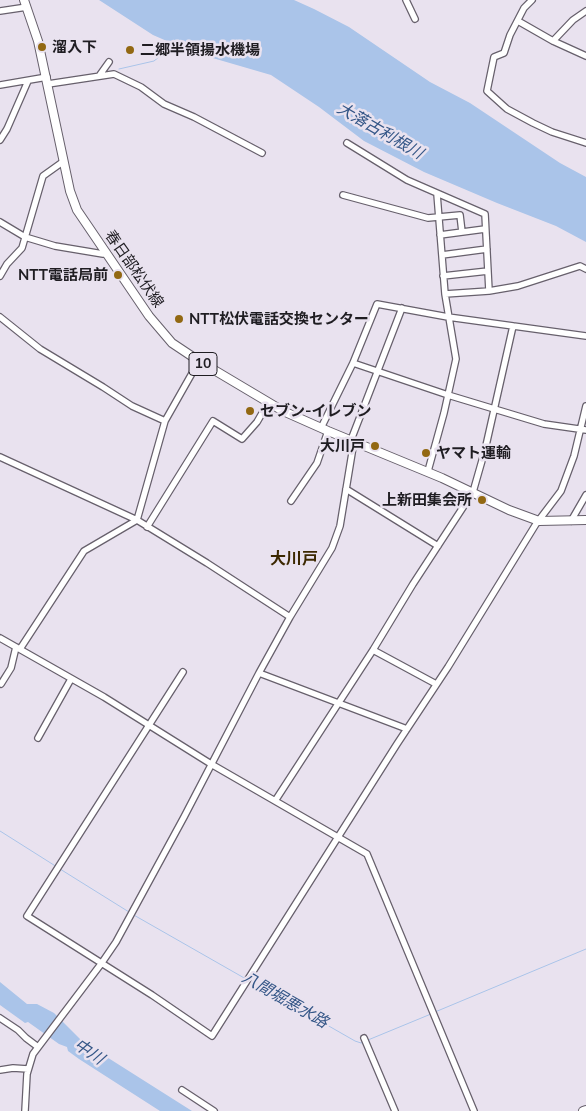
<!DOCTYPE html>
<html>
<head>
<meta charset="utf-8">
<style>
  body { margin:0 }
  canvas { display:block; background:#e9e2ef }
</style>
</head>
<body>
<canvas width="586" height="1111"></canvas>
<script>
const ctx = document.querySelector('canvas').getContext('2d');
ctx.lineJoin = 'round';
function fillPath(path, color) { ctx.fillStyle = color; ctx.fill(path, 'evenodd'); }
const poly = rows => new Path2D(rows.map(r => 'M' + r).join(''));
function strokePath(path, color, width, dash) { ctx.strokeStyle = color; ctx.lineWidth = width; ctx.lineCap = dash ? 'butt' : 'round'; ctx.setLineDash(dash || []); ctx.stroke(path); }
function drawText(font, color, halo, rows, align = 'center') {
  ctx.font = font + ' Mulish,"Noto Sans JP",sans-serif'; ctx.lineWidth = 5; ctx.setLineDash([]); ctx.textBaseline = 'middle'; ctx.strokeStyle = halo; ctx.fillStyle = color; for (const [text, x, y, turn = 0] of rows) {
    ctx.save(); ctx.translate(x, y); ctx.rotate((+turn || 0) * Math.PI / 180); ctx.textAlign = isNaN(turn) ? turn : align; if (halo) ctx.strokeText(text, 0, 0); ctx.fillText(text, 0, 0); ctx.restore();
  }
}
fillPath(poly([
  [99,0,294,0,314,9,349,27,430,82,470,103,560,163,586,177,586,242,556,226,497,203,424,172,364,141,319,107,271,75,192,52,153,35],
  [0,982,27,1004,37,1004,54,1013,83,1042,192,1111,160,1111,79,1059,68,1051,67,1047,59,1044,28,1022,25,1023,0,1005]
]), '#aac4e9');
strokePath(poly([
  [172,47,178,45],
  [119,69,154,61,169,49],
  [0,831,57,867],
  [60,869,129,912],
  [132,914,246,979],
  [250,981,355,1041,361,1043,364,1042],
  [435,1012,586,949],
  [368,1040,431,1014]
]), '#aac4e9', 1);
const minor = poly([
  [406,0,415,19],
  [532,0,524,8,510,35,504,53,494,57,487,91,507,109,533,123,552,132,586,143],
  [0,11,27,7],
  [518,21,553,41,586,56],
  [553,41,573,20,586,11],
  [99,76,109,62],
  [48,84,114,74,141,87,164,104,194,117,262,153],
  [0,85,47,77],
  [0,140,7,129,28,81],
  [347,143,407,180,485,214,489,291],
  [343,195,428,218,460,215,462,232],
  [0,222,25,237,55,246,103,254],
  [440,235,485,229],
  [442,255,487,249],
  [0,276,7,264,22,248,43,176,64,161],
  [443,276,488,271],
  [445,294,489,291,518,286,580,266,586,269],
  [0,317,40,349,103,387,132,406,165,421],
  [353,363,448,395,544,424,586,430],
  [321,428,353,363,377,304,448,317,586,336],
  [351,440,402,308],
  [0,457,137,520,207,563,290,617],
  [428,471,444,413,456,359,445,294,437,194],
  [346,489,438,546],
  [291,501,317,463,328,431],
  [571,521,586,495],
  [147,527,213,421,242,439,257,422,268,403],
  [0,638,104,697,211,764,367,854,474,1111],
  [20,649,84,551,137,520,165,421,199,361],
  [373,650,436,684],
  [183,672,27,916,152,995,212,1036,397,744,448,667,536,524,561,491,574,456,586,406],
  [259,673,407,729],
  [1,684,11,668,16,647],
  [38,738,71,679],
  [275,801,373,650,413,584,473,492,485,450,513,326],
  [0,1018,18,1030,26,1038,38,1047],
  [364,1038,395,1111],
  [0,1070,13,1068,28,1069],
  [182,1090,214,1111],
  [25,1111,27,1074,33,1054,101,964,116,942,184,817,259,673,290,617,332,548,340,526,354,441]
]);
const major = poly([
  [24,0,38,41,70,191,77,210,149,316,172,343,199,361,283,411,328,431,442,478,509,510,539,521,586,520],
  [583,1111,586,1110]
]);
strokePath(minor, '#67606c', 8);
strokePath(major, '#67606c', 10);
strokePath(minor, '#fff', 5.5);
strokePath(major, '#fff', 8);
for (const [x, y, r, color] of [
  [42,47,5,"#926812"],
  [130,50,5,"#926812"],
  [118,275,5,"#926812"],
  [179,319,5,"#926812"],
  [250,411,5,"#926812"],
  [375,446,5,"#926812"],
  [426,453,5,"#926812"],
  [482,500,5,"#926812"]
]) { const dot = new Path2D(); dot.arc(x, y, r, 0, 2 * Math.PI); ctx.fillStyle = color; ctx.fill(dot); strokePath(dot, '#e9e2ef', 2); }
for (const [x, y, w] of [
  [203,364,28]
]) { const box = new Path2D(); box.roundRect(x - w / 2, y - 11.5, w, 23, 4); ctx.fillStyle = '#e9e2ef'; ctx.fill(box); strokePath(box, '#1f1d22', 1); }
drawText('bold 14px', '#1f1d22', null, [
  ["10",203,364]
]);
drawText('bold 15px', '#1f1d22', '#e9e2ef', [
  ["溜入下",52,47],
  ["二郷半領揚水機場",140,50],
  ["NTT電話局前",108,275,"right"],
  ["NTT松伏電話交換センター",189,319],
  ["セブン-イレブン",260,411],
  ["大川戸",365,446,"right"],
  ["ヤマト運輸",436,453],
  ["上新田集会所",472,500,"right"]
], 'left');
drawText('15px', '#1f1d22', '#e9e2ef', [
  ["春日部松伏線",134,269,55]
]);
drawText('italic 16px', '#345687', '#e9e2ef', [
  ["大落古利根川",380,131,30],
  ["八間堀悪水路",285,1000,30],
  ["中川",89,1052,34]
]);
drawText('bold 16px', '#3c2801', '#e9e2ef', [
  ["大川戸",294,559]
]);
</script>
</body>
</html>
